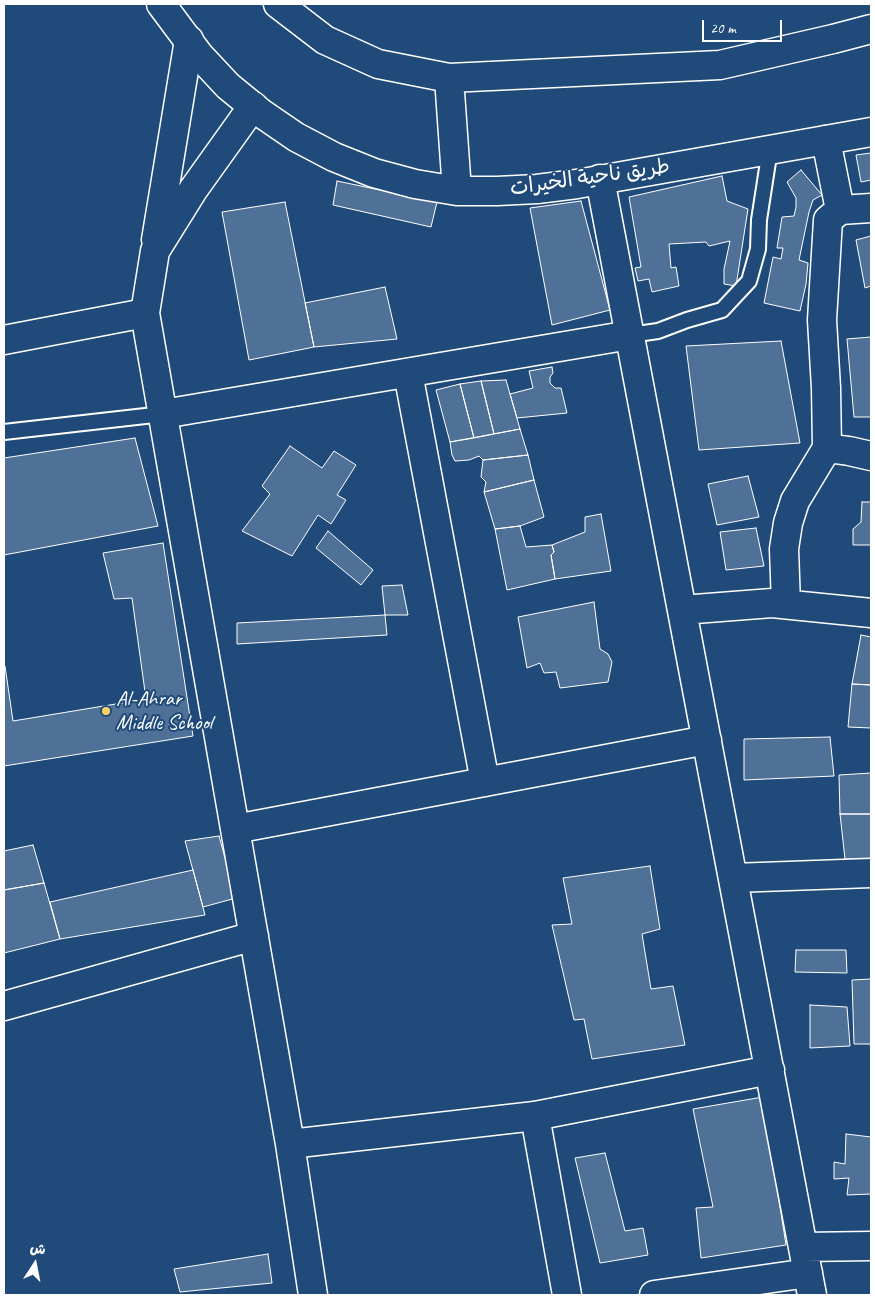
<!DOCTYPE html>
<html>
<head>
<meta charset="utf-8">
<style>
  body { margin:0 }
  #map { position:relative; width:875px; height:1299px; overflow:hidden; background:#1f4a7a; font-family:Caveat,"Playpen Sans Arabic",sans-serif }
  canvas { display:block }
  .frame { position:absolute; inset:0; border:5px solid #fff; pointer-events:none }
  .north { position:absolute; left:10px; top:1239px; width:50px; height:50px; -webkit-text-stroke:4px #1f4a7a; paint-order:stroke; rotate:11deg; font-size:14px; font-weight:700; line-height:20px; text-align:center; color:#fff }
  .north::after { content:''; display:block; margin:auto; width:18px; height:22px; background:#fff; clip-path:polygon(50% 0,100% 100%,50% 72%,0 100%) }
  .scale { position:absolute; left:702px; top:20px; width:80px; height:22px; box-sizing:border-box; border:2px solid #fff; border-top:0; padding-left:6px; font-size:15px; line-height:18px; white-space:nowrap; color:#fff; -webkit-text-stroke:4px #1f4a7a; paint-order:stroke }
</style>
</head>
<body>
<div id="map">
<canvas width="875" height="1299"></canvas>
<div class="frame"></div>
<div class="north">ش</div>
<div class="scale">20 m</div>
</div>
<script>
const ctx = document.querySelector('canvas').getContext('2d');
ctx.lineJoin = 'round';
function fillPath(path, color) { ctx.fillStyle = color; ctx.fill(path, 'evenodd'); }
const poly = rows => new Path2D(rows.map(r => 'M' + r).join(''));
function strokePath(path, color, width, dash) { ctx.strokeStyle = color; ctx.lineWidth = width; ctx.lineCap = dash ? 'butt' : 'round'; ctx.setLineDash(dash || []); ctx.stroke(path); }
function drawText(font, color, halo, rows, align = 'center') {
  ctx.font = font + ' Caveat,"Playpen Sans Arabic",sans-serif'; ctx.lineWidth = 4; ctx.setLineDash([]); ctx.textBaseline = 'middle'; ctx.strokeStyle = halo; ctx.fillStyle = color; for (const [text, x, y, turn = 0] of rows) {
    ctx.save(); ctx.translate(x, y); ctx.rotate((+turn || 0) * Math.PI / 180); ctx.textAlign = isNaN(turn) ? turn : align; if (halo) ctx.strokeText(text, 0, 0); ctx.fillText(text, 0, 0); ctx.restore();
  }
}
const building = poly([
  [871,153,871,180,861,182,856,155,871,153],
  [801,170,822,195,813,200,809,212,799,260,808,263,806,284,800,311,764,303,773,257,781,259,783,248,777,248,782,217,794,216,796,207,796,198,787,182,801,170],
  [722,176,727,201,748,209,736,286,724,284,724,269,730,241,709,246,706,242,669,244,671,268,676,267,679,286,652,292,649,279,638,281,635,268,641,267,629,197,722,176],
  [337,181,437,202,431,227,333,205,337,181],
  [581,201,610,310,552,325,530,208,581,201],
  [285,202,314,347,249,360,222,212,285,202],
  [871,236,871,286,865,288,856,240,871,236],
  [385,287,397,339,314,347,305,303,385,287],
  [871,337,871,417,854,417,847,339,871,337],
  [781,341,800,443,699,450,686,346,781,341],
  [552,367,553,373,550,377,550,383,555,388,561,388,567,413,517,418,510,394,533,388,529,371,552,367],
  [506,380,520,429,494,434,481,381,506,380],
  [481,381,494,434,474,438,460,384,481,381],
  [460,384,474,438,450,442,436,390,460,384],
  [520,429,528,455,483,460,479,456,469,460,455,461,452,455,450,442,520,429],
  [135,438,158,526,4,555,4,458,135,438],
  [290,446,322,468,334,451,356,465,337,495,346,500,331,524,318,515,292,556,242,531,270,494,262,486,290,446],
  [528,455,534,480,484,492,486,482,481,477,483,460,528,455],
  [748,476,759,517,717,525,708,484,748,476],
  [534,480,544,517,520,526,495,529,484,492,534,480],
  [862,502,871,502,871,545,853,545,853,529,861,522,862,502],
  [601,514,611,571,555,579,551,555,554,552,552,545,585,532,585,517,601,514],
  [520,526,526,547,552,545,554,552,551,555,555,579,507,590,495,529,520,526],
  [756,528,764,566,726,570,720,532,756,528],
  [328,531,373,570,361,585,316,548,328,531],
  [163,543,193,736,4,766,4,666,5,666,13,721,146,699,132,598,114,599,103,553,163,543],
  [402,585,408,615,385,615,382,586,402,585],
  [594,602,600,649,608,654,612,662,608,682,560,688,556,672,544,673,540,663,527,668,518,617,594,602],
  [385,615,387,635,237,644,237,623,385,615],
  [861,635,871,637,871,685,852,684,861,635],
  [852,684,871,685,871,728,848,727,852,684],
  [830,737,834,776,744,780,744,739,830,737],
  [871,773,871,814,840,814,839,775,871,773],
  [840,814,871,814,871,859,845,859,840,814],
  [219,836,236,898,203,907,185,841,219,836],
  [33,845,44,883,4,890,4,851,33,845],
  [650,866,660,929,642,934,651,989,673,986,685,1045,592,1059,584,1019,574,1020,552,925,572,924,563,878,650,866],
  [193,870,205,915,60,939,50,902,193,870],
  [44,883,60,939,4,953,4,890,44,883],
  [796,950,846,950,847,973,795,972,796,950],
  [871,979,871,1044,854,1044,852,980,871,979],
  [810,1005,847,1007,850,1046,810,1048,810,1005],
  [763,1097,786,1245,701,1258,696,1208,713,1207,693,1109,763,1097],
  [846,1134,871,1137,871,1194,847,1195,849,1178,834,1179,834,1162,845,1164,846,1134],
  [605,1153,625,1231,643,1228,648,1255,600,1263,575,1158,605,1153],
  [268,1254,272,1283,180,1292,174,1269,268,1254]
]);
fillPath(building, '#507197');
strokePath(building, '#fff', 1);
const service = poly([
  [630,335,658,331,687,320,722,310,749,281,758,249,759,220,770,149],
  [4,432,163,414]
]);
const minor = poly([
  [253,106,193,190,155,251,145,313,290,1144,313,1295],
  [826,140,840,210],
  [600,179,812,1295],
  [156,240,189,40],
  [4,340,145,313],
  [408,373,485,782],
  [163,414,630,335],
  [827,448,849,451,871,456],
  [786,604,784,549,788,523,795,501,827,448,826,388,822,320,828,220,840,210,871,208],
  [682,610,772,603,871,613],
  [235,829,707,740],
  [733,878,871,873],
  [4,1006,254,936],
  [535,1116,567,1295],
  [290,1144,535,1116,770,1070],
  [803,1247,871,1246],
  [654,1295,808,1273]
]);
const secondary = poly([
  [161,4,199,55,228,86,261,113,296,137,334,157,374,173,415,184,457,191,497,191,537,189,577,184,871,132],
  [278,4,325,40,378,64,449,78,720,65,833,39,871,29],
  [449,78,457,191]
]);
strokePath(service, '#fff', 18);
strokePath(minor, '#fff', 31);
strokePath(secondary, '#fff', 31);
strokePath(service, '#1f4a7a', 14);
strokePath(minor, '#1f4a7a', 28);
strokePath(secondary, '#1f4a7a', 28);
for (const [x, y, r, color] of [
  [106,711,5,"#ffd166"]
]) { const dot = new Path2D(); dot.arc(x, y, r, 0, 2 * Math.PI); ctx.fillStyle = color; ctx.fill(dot); strokePath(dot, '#1f4a7a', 2); }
drawText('21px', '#fff', '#1f4a7a', [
  ["طريق ناحية الخيرات",590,178,-8]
]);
drawText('21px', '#fff', '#1f4a7a', [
  ["Al-Ahrar",116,699],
  ["Middle School",116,723]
], 'left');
</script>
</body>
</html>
